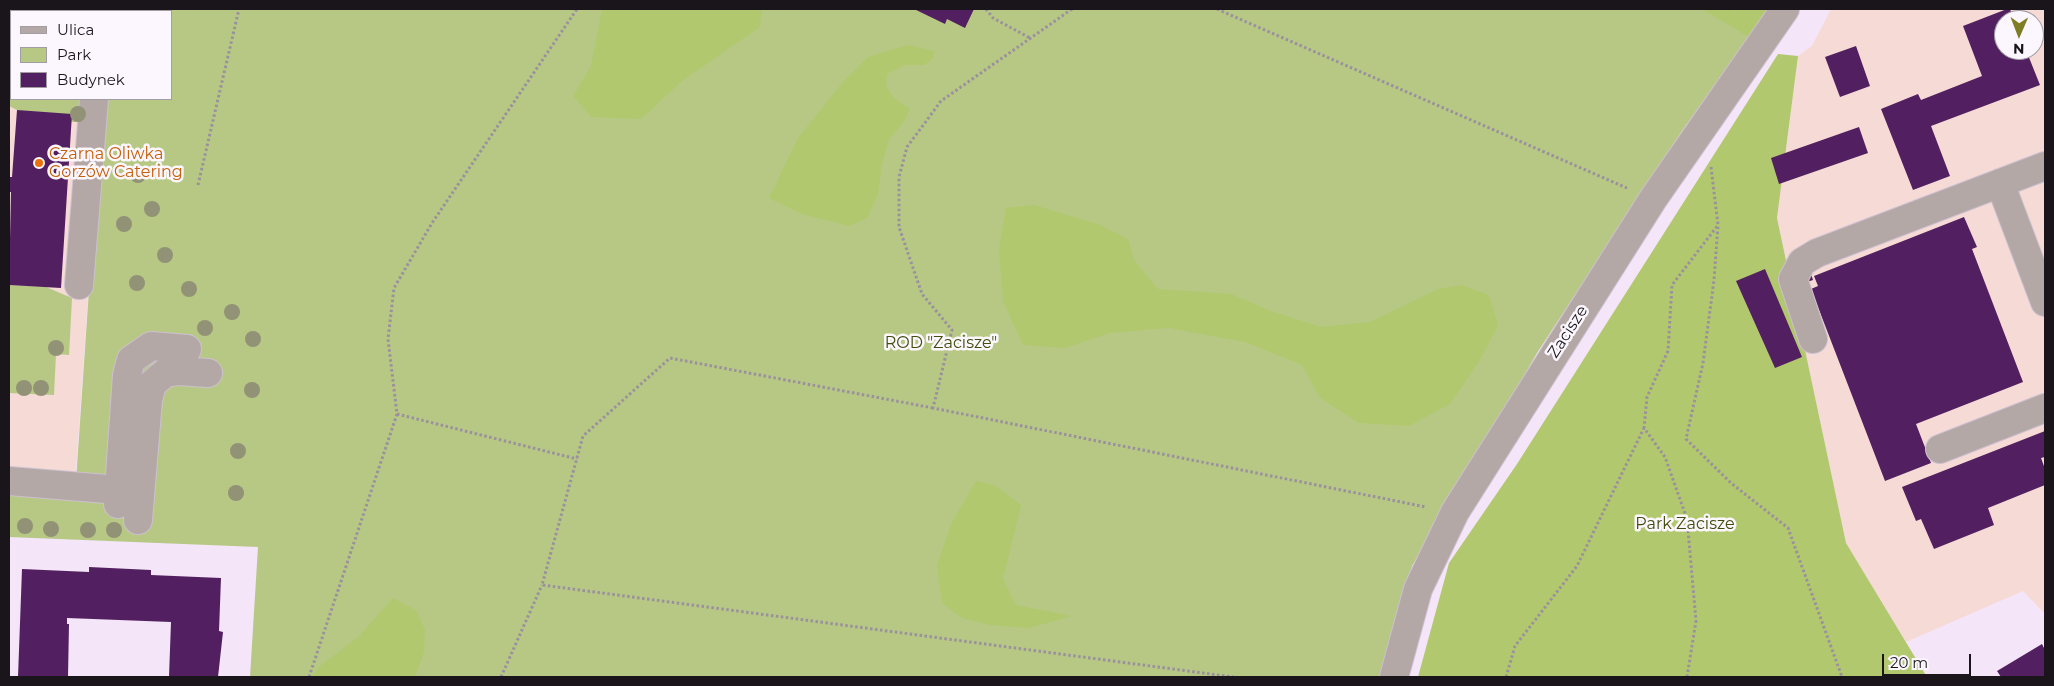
<!DOCTYPE html>
<html>
<head>
<meta charset="utf-8">
<style>
  body { margin:0 }
  #map { position:relative; width:2054px; height:686px; overflow:hidden; background:#f4e5f8; font-family:Montserrat,sans-serif }
  canvas { display:block }
  .frame { position:absolute; inset:0; border:10px solid #1a151b; pointer-events:none }
  .legend { position:absolute; left:10px; top:10px; width:162px; height:90px; box-sizing:border-box; background:#fcf6fe; border:1px solid #a29ca3; margin:0; padding:6px 9px; list-style:none; font-size:15px; color:#1a151b }
  .legend li { display:flex; align-items:center; gap:10px; height:25px }
  .legend b { width:25px; border:1px solid #a29ca3 }
  .north { position:absolute; left:1994px; top:10px; width:50px; height:50px; box-sizing:border-box; background:#fcf6fe; border:1px solid #a29ca3; border-radius:50%; rotate:181deg; font-size:14px; font-weight:700; line-height:20px; text-align:center; color:#1a151b }
  .north::after { content:''; display:block; margin:auto; width:18px; height:22px; background:#807e25; clip-path:polygon(50% 0,100% 100%,50% 72%,0 100%) }
  .scale { position:absolute; left:1882px; top:654px; width:89px; height:22px; box-sizing:border-box; border:2px solid #1a151b; border-top:0; padding-left:6px; font-size:15px; line-height:18px; white-space:nowrap; color:#1a151b; -webkit-text-stroke:4px #fcf6fe; paint-order:stroke }
</style>
</head>
<body>
<div id="map">
<canvas width="2054" height="686"></canvas>
<div class="frame"></div>
<ul class="legend">
<li><b style="height:6px;background:#b3a8a6"></b>Ulica</li>
<li><b style="height:14px;background:#b6c884"></b>Park</li>
<li><b style="height:14px;background:#522060"></b>Budynek</li>
</ul>
<div class="north">N</div>
<div class="scale">20 m</div>
</div>
<script>
const ctx = document.querySelector('canvas').getContext('2d');
ctx.lineJoin = 'round';
function fillPath(path, color) { ctx.fillStyle = color; ctx.fill(path, 'evenodd'); }
const poly = rows => new Path2D(rows.map(r => 'M' + r).join(''));
function strokePath(path, color, width, dash) { ctx.strokeStyle = color; ctx.lineWidth = width; ctx.lineCap = dash ? 'butt' : 'round'; ctx.setLineDash(dash || []); ctx.stroke(path); }
function drawText(font, color, halo, rows, align = 'center') {
  ctx.font = font + ' Montserrat,sans-serif'; ctx.lineWidth = 5; ctx.setLineDash([]); ctx.textBaseline = 'middle'; ctx.strokeStyle = halo; ctx.fillStyle = color; for (const [text, x, y, turn = 0] of rows) {
    ctx.save(); ctx.translate(x, y); ctx.rotate((+turn || 0) * Math.PI / 180); ctx.textAlign = isNaN(turn) ? turn : align; if (halo) ctx.strokeText(text, 0, 0); ctx.fillText(text, 0, 0); ctx.restore();
  }
}
fillPath(poly([
  [9,9,134,11,11,11,11,99,102,99,74,498,9,495],
  [1831,9,2045,9,2045,614,2023,591,1906,642,1846,543,1777,217,1798,56,1812,46],
  [2004,20,2034,20,2034,50,2004,50]
]), '#f5dad6');
fillPath(poly([
  [9,9,1775,9,1749,37,1682,131,1537,353,1480,453,1442,515,1412,566,1394,629,1384,677,250,677,258,547,9,537,9,495,112,498,112,511,127,512,136,377,138,369,146,359,158,355,192,356,193,344,149,339,140,341,129,348,122,364,114,483,76,481,102,99,171,99,171,11,11,12,9,12],
  [162,362,213,367,211,380,183,377,169,380,158,389,155,397,147,525,133,521,142,384,146,372],
  [11,39,11,99,86,99,82,122,71,122,17,110,9,106,9,40],
  [9,285,46,287,72,298,69,355,56,354,54,395,9,393]
]), '#b6c884');
fillPath(poly([
  [602,9,762,9,760,27,682,81,641,119,591,117,573,96,591,66],
  [1702,9,1732,9,1748,35,1733,9,1772,9,1749,37],
  [907,45,935,51,932,59,924,65,905,65,887,74,886,86,894,98,910,109,903,123,889,139,882,164,878,194,867,218,849,226,802,214,769,198,798,138,842,83,868,57],
  [1778,54,1798,56,1777,218,1846,543,1927,677,1418,677,1449,563,1517,464],
  [1034,205,1098,224,1128,239,1134,260,1158,289,1231,294,1271,311,1321,327,1370,322,1438,289,1462,285,1489,295,1498,325,1480,360,1450,404,1409,426,1359,423,1319,397,1302,365,1245,342,1168,328,1110,333,1065,348,1023,345,1003,301,999,249,1006,208],
  [976,481,994,485,1021,505,1003,579,1016,605,1072,616,1029,628,990,625,962,618,942,603,937,565,952,522],
  [393,598,417,611,425,630,424,652,415,677,312,677,319,667,358,637]
]), '#b2c86e');
fillPath(poly([
  [914,9,974,9,965,28,947,19,945,24],
  [2007,9,2010,9,2014,20,2004,20,2004,50,2026,50,2040,85,1931,126,1950,176,1913,190,1881,109,1918,94,1921,100,1982,76,1963,26],
  [1856,46,1870,86,1840,97,1825,57],
  [17,110,72,114,61,288,9,285,11,192,9,192,9,177,12,177],
  [1859,127,1868,153,1779,184,1771,158],
  [1964,217,1977,247,1972,249,2023,382,1916,424,1931,463,1885,481,1811,289,1818,286,1814,276],
  [1765,269,1802,357,1775,368,1736,281],
  [1811,274,1813,280,1807,282],
  [2045,431,2045,457,2041,458,2045,469,2045,485,1988,508,1994,525,1934,549,1921,519,1916,521,1902,487],
  [89,567,151,570,151,575,221,578,219,631,223,632,218,677,169,677,171,622,67,618,67,624,69,624,68,677,18,677,22,569,89,572],
  [2042,644,2045,650,2045,677,2001,677,1997,671]
]), '#522060');
const minor = poly([
  [9,27,11,27],
  [2000,183,2045,302],
  [79,285,94,99],
  [1813,339,1793,279,1802,262,1817,253,2045,166],
  [1940,449,2045,408],
  [9,481,119,490,133,479],
  [118,504,127,375,131,360,151,346,187,349],
  [138,520,148,400,152,384,165,373,179,371,208,373],
  [1394,677,1418,589,1455,512,1653,199,1785,9]
]);
strokePath(minor, '#cdc0d0', 30);
strokePath(poly([
  [986,9,993,18,1030,38],
  [1072,9,941,101,907,147,899,177,899,227,922,294,952,330,933,408,1426,507],
  [1217,9,1627,188],
  [1711,167,1718,225,1714,280,1703,363,1686,439,1731,483,1788,528,1842,677],
  [198,185,239,9],
  [933,408,670,358,583,436,542,585,1233,677],
  [397,414,577,459],
  [309,677,397,414,388,339,394,288,432,223,577,9],
  [501,677,542,585],
  [1506,677,1515,646,1577,566,1644,428],
  [1687,677,1696,621,1687,519,1665,457,1644,428,1647,397,1668,351,1672,285,1718,225]
]), '#9b909e', 3, [2.5, 2.5]);
strokePath(minor, '#b3a8a6', 28);
ctx.fillStyle = '#929276';
for (const [x, y] of [
  [78,114],
  [138,175],
  [152,209],
  [124,224],
  [165,255],
  [137,283],
  [189,289],
  [232,312],
  [205,328],
  [253,339],
  [56,348],
  [24,388],
  [41,388],
  [252,390],
  [238,451],
  [236,493],
  [25,526],
  [51,529],
  [88,530],
  [114,530]
]) { ctx.beginPath(); ctx.arc(x, y, 8, 0, 2 * Math.PI); ctx.fill(); }
for (const [x, y, r, color] of [
  [39,163,5,"#e8710a"]
]) { const dot = new Path2D(); dot.arc(x, y, r, 0, 2 * Math.PI); ctx.fillStyle = color; ctx.fill(dot); strokePath(dot, '#fcf6fe', 2); }
drawText('16px', '#c56008', '#fcf6fe', [
  ["Czarna Oliwka",49,154],
  ["Gorzów Catering",49,172]
], 'left');
drawText('16px', '#1a151b', '#fcf6fe', [
  ["Zacisze",1568,332,-57]
]);
drawText('16px', '#414e0b', '#fcf6fe', [
  ["ROD \"Zacisze\"",941,343],
  ["Park Zacisze",1685,524]
]);
</script>
</body>
</html>
